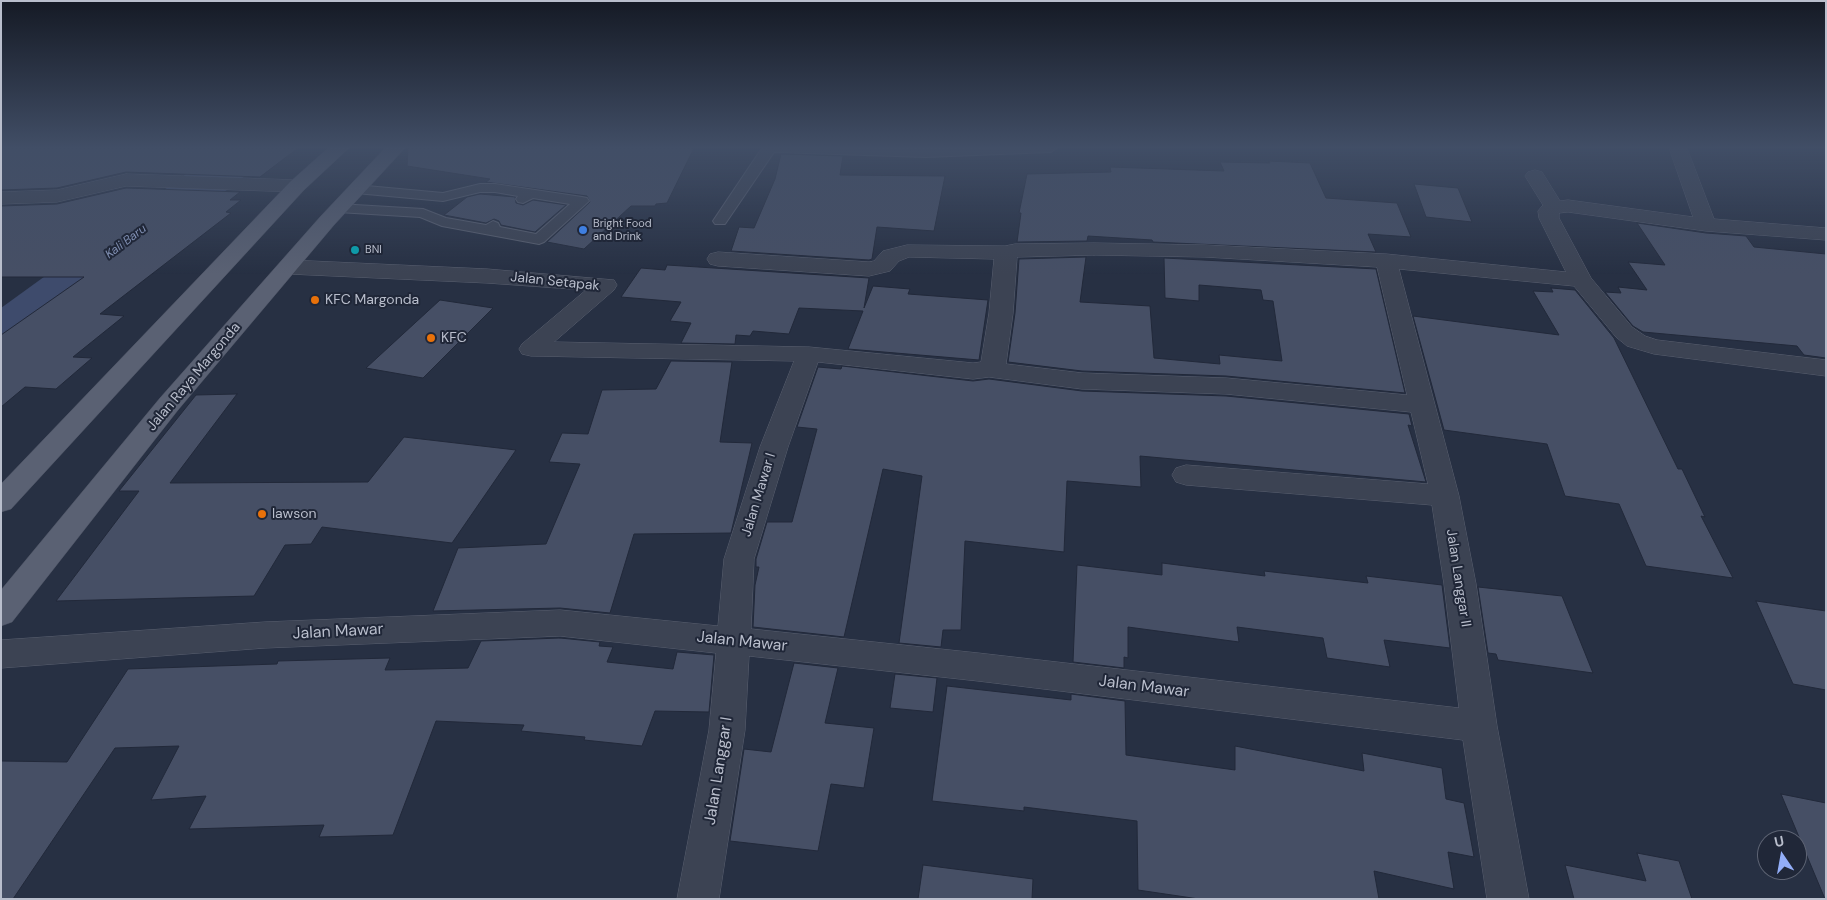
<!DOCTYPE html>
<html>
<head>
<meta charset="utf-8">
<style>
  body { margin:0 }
  #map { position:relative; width:1827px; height:900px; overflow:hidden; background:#273043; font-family:"DM Sans",sans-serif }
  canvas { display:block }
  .frame { position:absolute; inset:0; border:2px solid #b9becc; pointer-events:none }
  .north { position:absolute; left:1757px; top:830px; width:50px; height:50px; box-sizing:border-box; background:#202738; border:1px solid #5d6373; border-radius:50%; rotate:348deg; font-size:14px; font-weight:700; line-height:20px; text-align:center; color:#b9becc }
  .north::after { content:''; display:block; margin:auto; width:18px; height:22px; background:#93aef8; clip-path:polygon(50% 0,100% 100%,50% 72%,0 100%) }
</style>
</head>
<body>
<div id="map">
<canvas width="1827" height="900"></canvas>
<div class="frame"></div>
<div class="north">U</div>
</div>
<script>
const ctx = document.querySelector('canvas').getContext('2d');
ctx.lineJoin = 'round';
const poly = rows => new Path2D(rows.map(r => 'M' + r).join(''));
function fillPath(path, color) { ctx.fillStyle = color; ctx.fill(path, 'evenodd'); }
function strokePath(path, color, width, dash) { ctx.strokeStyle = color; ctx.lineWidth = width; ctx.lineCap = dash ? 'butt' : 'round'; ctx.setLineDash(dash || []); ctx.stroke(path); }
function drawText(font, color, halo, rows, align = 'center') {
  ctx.font = font + ' "DM Sans",sans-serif'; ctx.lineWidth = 4; ctx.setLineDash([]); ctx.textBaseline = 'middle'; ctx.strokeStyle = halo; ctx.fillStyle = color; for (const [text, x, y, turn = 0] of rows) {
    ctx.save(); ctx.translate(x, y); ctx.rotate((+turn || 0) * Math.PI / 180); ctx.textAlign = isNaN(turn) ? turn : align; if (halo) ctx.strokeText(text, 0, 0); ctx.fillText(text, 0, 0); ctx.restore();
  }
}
fillPath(poly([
  [222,148,275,148,268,158,22,349,1,354,1,308,222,148]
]), '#3e4b6c');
const building = poly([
  [1,148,298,148,260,177,126,172,57,188,1,190,1,148],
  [408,148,694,148,667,203,656,204,655,206,631,206,584,249,547,242,590,202,587,196,486,182,490,179,407,166,408,148],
  [781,154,843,156,840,175,945,176,934,231,877,227,872,259,869,260,731,251,739,227,754,228,775,179,781,154],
  [1269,161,1310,163,1326,198,1397,203,1411,237,1368,234,1376,252,1153,242,1152,240,1088,236,1087,241,1017,242,1021,213,1019,213,1027,174,1111,172,1110,167,1224,171,1220,162,1270,163,1269,161],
  [1414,184,1458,188,1472,222,1426,217,1414,184],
  [126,188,240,192,230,200,241,200,226,212,231,213,100,314,124,316,73,357,92,358,56,389,25,387,1,407,1,335,84,277,1,277,1,206,57,204,126,188],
  [480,194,515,197,516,203,523,205,533,200,566,205,535,232,501,225,499,221,494,219,486,223,444,215,467,197,480,194],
  [1637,223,1706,233,1746,236,1754,247,1826,254,1826,358,1804,355,1797,346,1643,332,1633,326,1605,292,1621,293,1618,287,1647,290,1628,262,1665,265,1637,223],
  [1086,257,1080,302,1150,306,1154,358,1220,364,1219,355,1282,361,1273,301,1263,300,1261,290,1199,285,1199,301,1165,298,1164,258,1376,269,1405,393,1226,376,1082,371,1008,362,1015,313,1019,259,1086,257],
  [667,265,869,278,864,308,873,286,910,289,908,294,988,300,979,360,848,349,863,311,799,308,789,334,753,331,750,336,736,335,735,344,681,343,691,323,670,321,681,302,621,297,641,268,665,270,667,265],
  [1551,288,1575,290,1614,338,1678,469,1682,469,1705,517,1701,516,1733,578,1646,566,1619,504,1565,496,1547,444,1444,430,1413,316,1559,335,1533,291,1553,292,1551,288],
  [440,300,493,308,423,378,366,368,440,300],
  [671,361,732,362,720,442,752,443,731,533,634,534,610,613,560,608,433,611,458,548,546,544,580,464,549,462,562,433,588,434,602,390,656,389,671,361],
  [842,366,973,381,989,379,1082,391,1226,396,1409,414,1412,426,1408,425,1426,482,1140,456,1141,487,1067,481,1064,552,965,541,961,630,943,630,941,647,899,643,922,476,883,469,844,637,753,627,755,585,759,567,756,567,756,559,767,522,792,522,817,429,797,427,818,367,841,369,842,366],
  [237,394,170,483,368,482,404,437,516,450,452,543,322,527,311,544,285,545,254,596,56,601,139,491,119,491,196,395,237,394],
  [1162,563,1265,576,1264,571,1368,583,1366,576,1442,585,1450,648,1384,640,1390,667,1327,658,1323,638,1237,627,1239,642,1128,627,1128,658,1124,657,1124,668,1073,662,1077,565,1162,575,1162,563],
  [1478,587,1562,596,1593,673,1498,660,1496,654,1488,653,1478,587],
  [1756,601,1826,611,1826,690,1793,684,1756,601],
  [560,638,600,642,599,646,613,647,607,662,673,669,677,652,714,655,709,712,655,711,642,746,584,740,585,737,521,731,524,725,436,721,393,835,319,837,324,825,189,829,206,796,151,800,179,746,115,748,13,899,1,899,1,761,67,762,128,669,277,664,278,661,390,658,385,670,468,668,481,641,560,638],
  [794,663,838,668,825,723,874,728,864,788,831,784,818,851,730,841,744,749,771,752,794,663],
  [895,674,937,678,933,712,890,708,895,674],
  [947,686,1071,700,1071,694,1125,701,1126,755,1235,770,1235,746,1364,771,1362,753,1442,768,1446,799,1464,803,1474,857,1448,852,1454,889,1374,871,1379,899,1199,899,1138,890,1137,821,1024,807,1024,811,932,801,947,686],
  [1781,794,1826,803,1826,899,1825,899,1781,794],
  [1637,853,1679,861,1692,899,1574,899,1565,865,1646,881,1637,853],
  [923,865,1033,879,1032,899,918,899,923,865]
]);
fillPath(building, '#464f65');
strokePath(building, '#22293a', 1);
const service = poly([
  [762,148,926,149,1057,148,1051,152,926,157,774,152,725,224,715,224,713,221,762,148],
  [480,184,495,184,582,197,587,198,589,201,544,242,539,244,442,226,420,217,338,212,333,211,331,208,333,205,338,204,423,209,446,218,486,225,493,221,498,223,500,227,536,234,570,204,533,198,523,203,518,202,516,199,518,196,495,192,480,192,443,201,356,193,351,192,349,189,351,186,356,185,443,193,480,184]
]);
const minor = poly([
  [1669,148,1687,148,1714,219,1826,228,1826,240,1706,231,1568,212,1559,213,1559,218,1591,278,1632,327,1645,336,1657,340,1826,360,1826,376,1654,354,1627,346,1616,337,1574,286,1399,269,1459,496,1476,584,1497,726,1529,899,1487,899,1463,740,978,681,749,656,745,730,719,899,677,899,709,730,716,653,560,636,265,648,1,668,1,640,265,622,560,610,718,626,724,559,760,447,794,361,531,356,522,354,519,349,522,344,586,290,487,283,289,274,281,272,278,267,281,262,289,260,487,269,614,280,617,285,614,290,554,342,809,347,973,363,981,362,989,313,994,259,909,257,899,261,890,271,869,276,718,266,710,264,707,259,710,254,718,252,869,262,874,261,883,251,907,245,1005,246,1015,244,1094,243,1205,245,1386,254,1566,272,1539,218,1538,211,1543,205,1525,176,1528,172,1535,170,1542,172,1560,201,1568,200,1693,217,1669,148],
  [1094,255,1205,257,1377,267,1407,395,1226,378,1082,373,1006,364,1013,313,1017,257,1094,255],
  [818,362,973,379,989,377,1082,389,1226,394,1411,412,1428,484,1186,465,1176,468,1172,475,1176,482,1186,485,1432,505,1444,584,1459,708,978,653,751,629,754,559,788,447,818,362],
  [126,174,297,180,304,182,307,186,304,190,297,192,126,186,57,202,1,204,1,192,57,190,126,174]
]);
const primary = poly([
  [328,148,349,148,304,190,11,509,1,512,1,484,290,182,328,148],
  [385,148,405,148,334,225,178,410,12,622,1,626,1,590,160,398,320,217,385,148]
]);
strokePath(service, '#5a6070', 2);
strokePath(minor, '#5a6070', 1);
strokePath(primary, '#454b5c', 1);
fillPath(service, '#3c4353');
fillPath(minor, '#3c4353');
fillPath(primary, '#5a6173');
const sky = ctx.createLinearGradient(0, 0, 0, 274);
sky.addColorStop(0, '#151a25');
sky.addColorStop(0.54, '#414e66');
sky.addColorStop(1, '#414e6600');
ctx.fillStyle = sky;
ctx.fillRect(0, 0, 1827, 274);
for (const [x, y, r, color] of [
  [583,230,5,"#3f7fe0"],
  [355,250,5,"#0f9aa8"],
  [315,300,5,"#e8710a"],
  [431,338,5,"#e8710a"],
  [262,514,5,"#e8710a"]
]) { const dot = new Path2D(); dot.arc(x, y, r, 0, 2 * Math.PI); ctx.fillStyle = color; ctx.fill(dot); strokePath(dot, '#202738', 2); }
drawText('11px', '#b9becc', '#202738', [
  ["Bright Food",593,224],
  ["and Drink",593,237],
  ["BNI",365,250]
], 'left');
drawText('italic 12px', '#8190b3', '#202738', [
  ["Kali Baru",126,242,-37]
]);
drawText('14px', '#b9becc', '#202738', [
  ["Jalan Setapak",555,282,6],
  ["Jalan Raya Margonda",194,377,-50],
  ["Jalan Mawar I",759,495,-73],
  ["Jalan Langgar II",1458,578,81]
]);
drawText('14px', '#b9becc', '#202738', [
  ["KFC Margonda",325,300],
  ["KFC",441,338],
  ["lawson",272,514]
], 'left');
drawText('16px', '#b9becc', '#202738', [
  ["Jalan Mawar",338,632,-3],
  ["Jalan Mawar",742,642,6],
  ["Jalan Mawar",1144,687,7],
  ["Jalan Langgar I",719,771,-81]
]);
</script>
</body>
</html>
